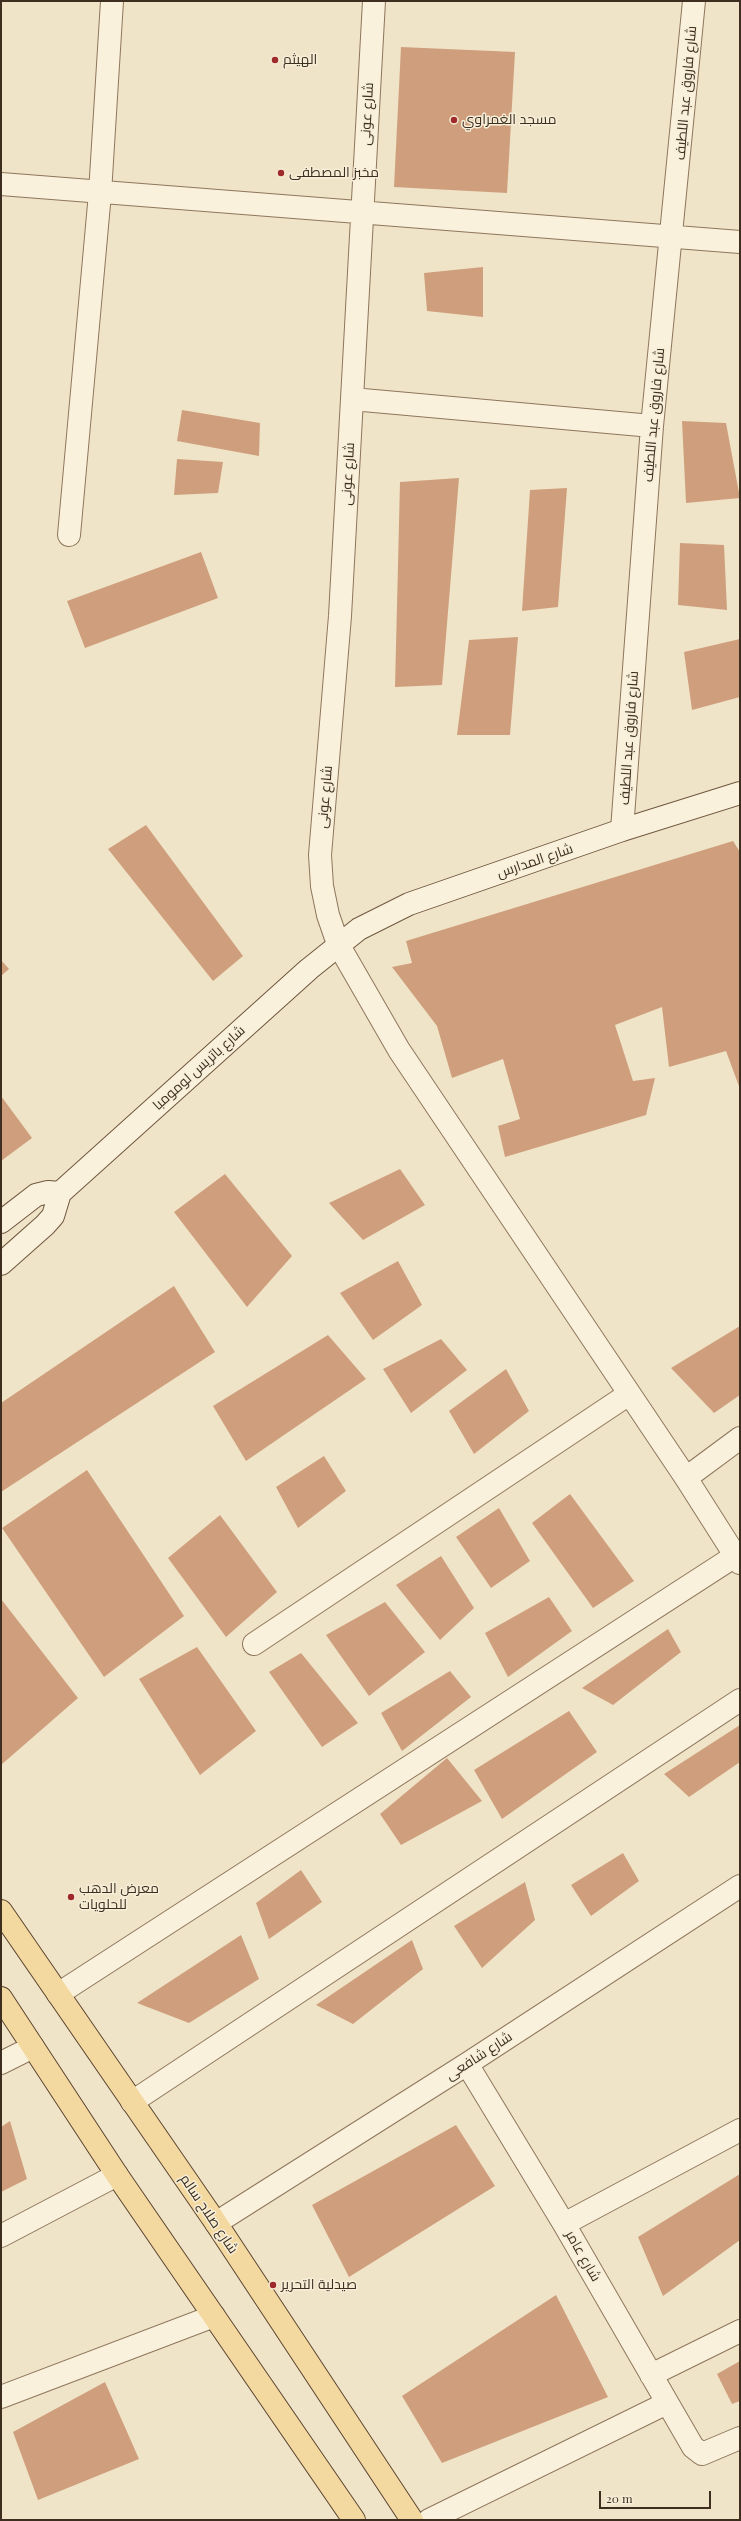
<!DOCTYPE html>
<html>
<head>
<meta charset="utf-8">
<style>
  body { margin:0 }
  #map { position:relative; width:741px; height:2521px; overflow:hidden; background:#f0e4c8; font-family:"Playfair Display",serif }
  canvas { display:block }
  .frame { position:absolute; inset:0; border:2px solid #3d2e20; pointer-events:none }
  .scale { position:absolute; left:599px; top:2491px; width:112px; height:18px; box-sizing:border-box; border:2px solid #3d2e20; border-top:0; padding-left:5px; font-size:12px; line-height:14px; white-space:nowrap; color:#3d2e20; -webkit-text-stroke:3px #f7eed8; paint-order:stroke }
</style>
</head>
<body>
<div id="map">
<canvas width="741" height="2521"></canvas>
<div class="frame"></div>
<div class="scale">20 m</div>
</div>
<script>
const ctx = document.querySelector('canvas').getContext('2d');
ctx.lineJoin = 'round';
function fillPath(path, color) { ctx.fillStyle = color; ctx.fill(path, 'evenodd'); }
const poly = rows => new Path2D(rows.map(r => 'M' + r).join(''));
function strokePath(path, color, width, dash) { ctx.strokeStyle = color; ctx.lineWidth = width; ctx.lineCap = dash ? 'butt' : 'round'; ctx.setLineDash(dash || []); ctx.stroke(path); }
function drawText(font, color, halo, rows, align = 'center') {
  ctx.font = font + ' "Playfair Display",Cairo,serif'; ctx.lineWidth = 3; ctx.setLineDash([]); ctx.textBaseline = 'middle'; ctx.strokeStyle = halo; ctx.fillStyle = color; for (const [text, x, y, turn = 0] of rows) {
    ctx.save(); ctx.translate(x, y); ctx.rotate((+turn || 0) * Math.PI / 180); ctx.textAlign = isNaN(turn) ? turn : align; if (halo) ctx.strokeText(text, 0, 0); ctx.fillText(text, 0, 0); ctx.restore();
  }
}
fillPath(poly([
  [401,47,515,52,507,193,394,187],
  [483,267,483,317,427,311,424,273],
  [182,410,260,423,259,456,177,441],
  [682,421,726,423,740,498,686,503],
  [177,459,223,462,218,493,174,495],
  [459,478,442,685,395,687,400,482],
  [567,488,558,607,522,611,530,490],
  [680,543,724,545,727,610,678,605],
  [201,552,218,598,85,648,67,601],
  [518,637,510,735,457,735,469,640],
  [740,639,740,697,692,710,684,652],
  [146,825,243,956,213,981,108,849],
  [733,841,740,852,740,1089,726,1051,669,1067,662,1007,615,1025,633,1081,655,1078,646,1115,505,1157,498,1126,520,1119,503,1059,452,1078,437,1026,392,967,412,963,406,941],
  [1,960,9,969,1,976],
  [1,1096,32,1138,1,1161],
  [400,1169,425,1205,363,1240,329,1203],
  [225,1174,292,1256,247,1307,174,1212],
  [398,1261,422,1305,373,1340,340,1293],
  [174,1286,215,1352,1,1492,1,1403],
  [740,1326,740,1395,714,1413,671,1368],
  [328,1335,366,1379,246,1461,213,1406],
  [441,1339,467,1370,411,1413,383,1369],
  [506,1369,529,1411,474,1454,449,1411],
  [324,1456,346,1491,298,1528,276,1487],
  [87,1470,184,1616,104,1677,2,1528],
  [570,1494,634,1581,593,1608,532,1523],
  [499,1508,530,1561,491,1588,456,1537],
  [220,1515,277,1592,226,1637,168,1558],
  [441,1556,474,1608,440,1640,396,1585],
  [549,1597,572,1631,508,1677,485,1633],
  [1,1599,78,1698,1,1765],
  [385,1602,425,1652,369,1696,326,1635],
  [668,1629,681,1652,613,1705,582,1688],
  [197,1647,256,1731,200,1775,139,1679],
  [301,1653,358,1723,322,1747,269,1672],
  [450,1671,471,1697,402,1751,381,1713],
  [569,1711,597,1752,502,1819,474,1770],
  [740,1725,740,1762,689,1797,664,1774],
  [447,1758,482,1801,401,1845,380,1814],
  [623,1853,639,1881,591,1916,571,1885],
  [301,1870,322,1902,269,1939,256,1903],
  [525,1882,535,1920,482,1968,454,1926],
  [241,1935,259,1979,189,2023,137,2003],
  [412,1940,423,1969,353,2024,316,2005],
  [10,2121,27,2179,1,2192,1,2127],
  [456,2125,495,2186,349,2277,312,2205],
  [740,2174,740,2240,663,2296,638,2237],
  [556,2295,608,2397,442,2463,402,2396],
  [740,2361,740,2401,732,2404,717,2374],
  [105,2382,139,2459,38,2500,13,2432]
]), '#cf9f7d');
const street = poly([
  [374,1,340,616,320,855,322,886,328,915,338,944,399,1050,686,1478,740,1563],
  [1,184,740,242],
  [352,399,652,426],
  [69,535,100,193,112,1],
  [622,830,652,426,694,1],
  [686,1478,740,1438],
  [254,1644,629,1394],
  [58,1994,735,1556],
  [1,2063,33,2047],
  [467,2064,564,2224,693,2447,702,2454,740,2438],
  [132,2102,740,1700],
  [216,2223,467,2064,740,1886],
  [564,2224,740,2130],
  [1,2236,117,2175],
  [651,2375,740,2331],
  [1,2397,214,2316],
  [429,2520,667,2403]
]);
const secondary = poly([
  [1,1222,36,1195,48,1192,60,1193],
  [1,1264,45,1225,53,1216,60,1193,309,969,359,929,409,904,622,830,740,793]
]);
const primary = poly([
  [1,1911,216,2223,412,2520],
  [1,1998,117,2175,354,2520]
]);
strokePath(street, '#8d765c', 24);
strokePath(secondary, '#6f573f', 24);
strokePath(primary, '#5b4430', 24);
strokePath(street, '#faf1dc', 22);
strokePath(secondary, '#faf1dc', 22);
strokePath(primary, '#f3d9a0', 22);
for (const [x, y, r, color] of [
  [275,60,4,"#9e2a2b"],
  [454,120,4,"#9e2a2b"],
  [281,173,4,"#9e2a2b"],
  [71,1897,4,"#9e2a2b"],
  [273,2285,4,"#9e2a2b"]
]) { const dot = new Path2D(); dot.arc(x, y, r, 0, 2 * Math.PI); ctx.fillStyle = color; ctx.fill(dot); strokePath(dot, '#f7eed8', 1.5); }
drawText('14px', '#3d2e20', '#f7eed8', [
  ["الهيثم",283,60],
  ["مسجد الغمراوي",462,120],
  ["مخبز المصطفى",289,173],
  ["معرض الدهب",79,1889],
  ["للحلويات",79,1905],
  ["صيدلية التحرير",281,2285]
], 'left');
drawText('14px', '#3d2e20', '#f7eed8', [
  ["شارع فاروق عبد اللطيف",686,93,-85],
  ["شارع عونى",367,114,-87],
  ["شارع فاروق عبد اللطيف",654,415,-85],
  ["شارع عونى",348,474,-87],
  ["شارع فاروق عبد اللطيف",629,738,-86],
  ["شارع عونى",325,797,-85],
  ["شارع المدارس",535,861,-19],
  ["شارع باتريس لومومبا",199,1068,-42],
  ["شارع شافعى",479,2056,-33],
  ["شارع صلاح سالم",209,2214,56],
  ["شارع عامر",583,2256,60]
]);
</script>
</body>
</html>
